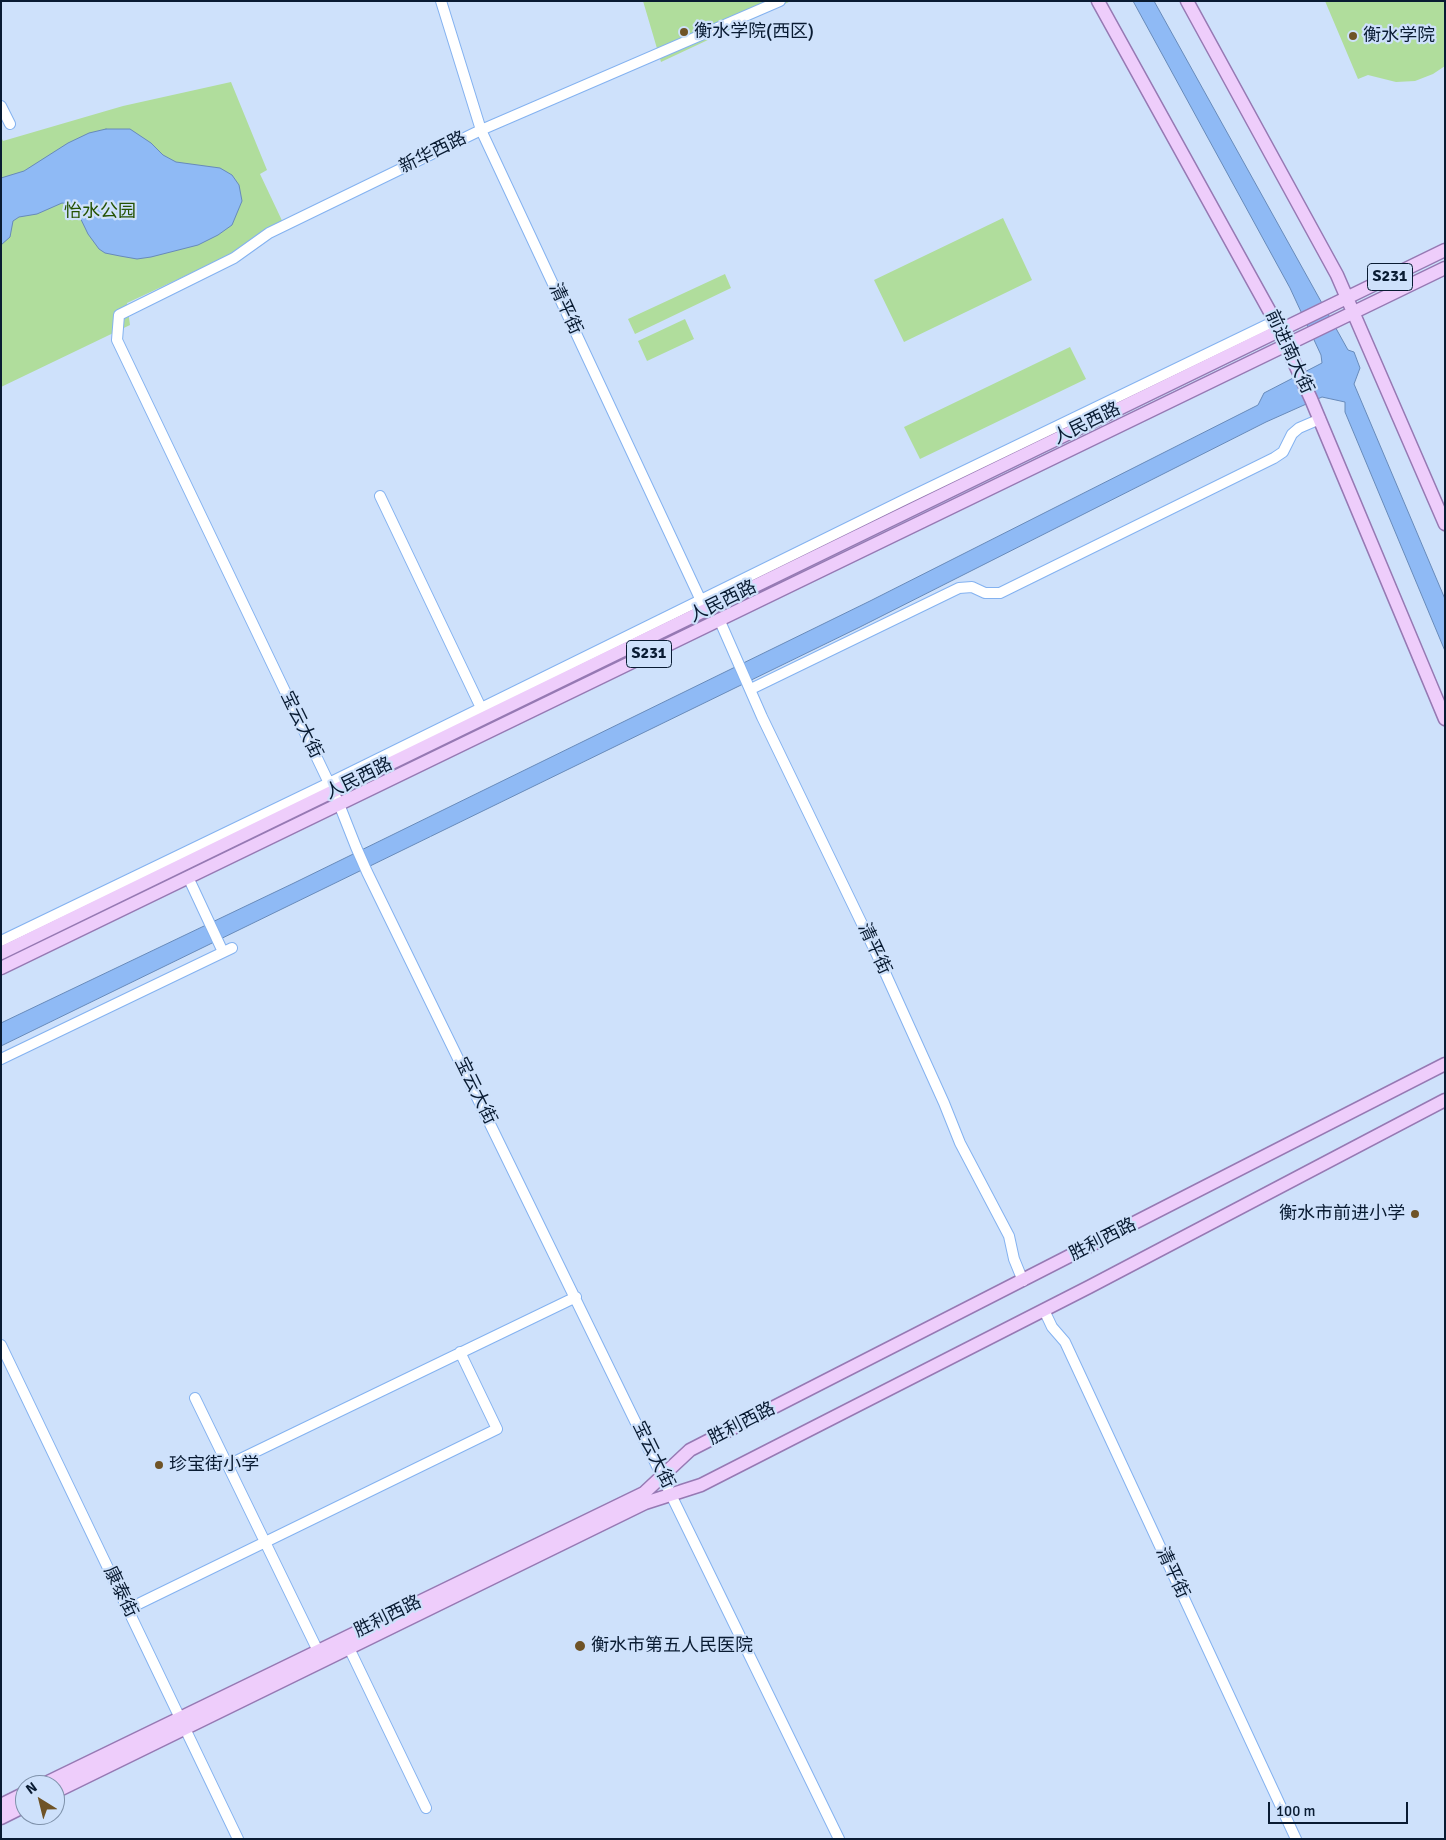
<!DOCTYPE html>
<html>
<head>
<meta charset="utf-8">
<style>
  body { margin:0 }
  #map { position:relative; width:1446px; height:1840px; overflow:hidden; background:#cee1fb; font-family:Signika,sans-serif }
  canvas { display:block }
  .frame { position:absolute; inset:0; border:2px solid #091b32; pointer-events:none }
  .north { position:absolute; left:15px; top:1775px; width:50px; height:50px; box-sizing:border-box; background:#cee1fb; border:1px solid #7f92ab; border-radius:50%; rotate:324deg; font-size:14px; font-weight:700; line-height:20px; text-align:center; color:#091b32 }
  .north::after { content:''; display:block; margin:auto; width:18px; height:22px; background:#6f5326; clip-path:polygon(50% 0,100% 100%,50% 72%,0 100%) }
  .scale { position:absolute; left:1268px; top:1802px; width:140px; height:22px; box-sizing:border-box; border:2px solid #091b32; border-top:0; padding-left:6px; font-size:15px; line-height:18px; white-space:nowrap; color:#091b32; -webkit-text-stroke:4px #cee1fb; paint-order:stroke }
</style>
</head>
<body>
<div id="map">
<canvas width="1446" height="1840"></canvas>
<div class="frame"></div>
<div class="north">N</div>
<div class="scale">100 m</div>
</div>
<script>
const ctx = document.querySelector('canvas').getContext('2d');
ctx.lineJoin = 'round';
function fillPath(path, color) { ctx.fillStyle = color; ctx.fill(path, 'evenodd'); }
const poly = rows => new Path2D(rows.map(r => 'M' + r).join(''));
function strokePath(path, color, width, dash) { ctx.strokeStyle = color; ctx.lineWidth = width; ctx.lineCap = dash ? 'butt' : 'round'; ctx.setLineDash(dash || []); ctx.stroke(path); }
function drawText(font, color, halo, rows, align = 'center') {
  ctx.font = font + ' Signika,"Noto Sans SC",sans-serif'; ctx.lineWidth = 4.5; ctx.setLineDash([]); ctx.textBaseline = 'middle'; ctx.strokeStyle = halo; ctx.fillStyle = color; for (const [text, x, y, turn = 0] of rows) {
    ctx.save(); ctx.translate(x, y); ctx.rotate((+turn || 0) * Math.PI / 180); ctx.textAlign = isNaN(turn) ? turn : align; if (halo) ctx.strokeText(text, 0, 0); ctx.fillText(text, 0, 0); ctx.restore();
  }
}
fillPath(poly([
  [643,1,791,1,661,62],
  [1325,1,1445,1,1445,66,1433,74,1415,81,1396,82,1368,75,1358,79],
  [231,82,267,170,260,174,286,229,127,303,130,325,1,387,1,137,3,141,123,106],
  [1003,218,1032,280,904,342,874,280],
  [725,274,731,288,635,334,628,319],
  [685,319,694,339,647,361,638,341],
  [1070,347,1086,379,920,459,904,427]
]), '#b0dd9c');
const water = poly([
  [1133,1,1154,1,1348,350,1354,352,1360,368,1354,384,1445,599,1445,651,1345,412,1345,402,1322,397,1266,422,860,627,1,1046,1,1023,294,883,870,601,1258,405,1264,393,1322,363,1321,355,1290,288,1133,1],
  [106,129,130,129,151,143,163,155,176,162,220,168,232,175,239,185,242,201,232,225,218,235,198,245,151,257,137,259,120,256,105,253,99,249,88,234,76,209,69,204,62,203,37,214,19,217,13,221,10,237,1,245,1,178,24,171,68,143,89,133,106,129]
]);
fillPath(water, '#8fbaf5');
strokePath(water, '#678aba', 1);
const minor = poly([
  [441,1,481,130,703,605],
  [780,1,481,130,269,233,234,258,119,315,117,340,339,804,356,847,367,872,839,1839],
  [1,106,10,124],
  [380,496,483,712],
  [719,619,762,717,878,957,944,1103,960,1143,1009,1236,1014,1259,1023,1281],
  [751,689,959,588,972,587,985,593,1000,593,1274,458,1283,452,1292,434,1299,428,1320,419],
  [188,877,223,952],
  [1,941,329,783,904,500,1275,321],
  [1,1059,232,948],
  [1044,1310,1052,1327,1065,1342,1296,1839],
  [1,1345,238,1839],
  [195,1398,318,1651],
  [228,1465,576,1297],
  [128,1609,497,1429,460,1352],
  [349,1648,426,1808]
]);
const major = poly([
  [1098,1,1275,321,1311,399,1445,719],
  [1187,1,1337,275,1445,524],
  [1,953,1445,250],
  [1,968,1445,268],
  [42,1785,644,1493,690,1450,1445,1064],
  [55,1792,645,1503,701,1485,1089,1287,1445,1100],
  [1,1805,25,1793],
  [1,1818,25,1806]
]);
strokePath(minor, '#84b2f0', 12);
strokePath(major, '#9679b3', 15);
strokePath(minor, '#fff', 10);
strokePath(major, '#eecdfb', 12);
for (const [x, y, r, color] of [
  [684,32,5,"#6f5326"],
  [1353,36,5,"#6f5326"],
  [1415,1214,5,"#6f5326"],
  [159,1465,5,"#6f5326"],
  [580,1646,6,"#6f5326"]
]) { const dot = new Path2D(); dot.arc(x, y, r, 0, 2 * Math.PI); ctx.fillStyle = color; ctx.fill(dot); strokePath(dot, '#cee1fb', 2); }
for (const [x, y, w] of [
  [1390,277,45],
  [649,654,45]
]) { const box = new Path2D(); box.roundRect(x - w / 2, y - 13.5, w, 27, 4); ctx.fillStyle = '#cee1fb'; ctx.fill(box); strokePath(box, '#091b32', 1); }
drawText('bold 16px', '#091b32', null, [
  ["S231",1390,277],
  ["S231",649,654]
]);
drawText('18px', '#091b32', '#cee1fb', [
  ["衡水学院(西区)",694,32],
  ["衡水学院",1363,36],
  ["衡水市前进小学",1405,1214,"right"],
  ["珍宝街小学",169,1465],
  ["衡水市第五人民医院",591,1646]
], 'left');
drawText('18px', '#091b32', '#cee1fb', [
  ["新华西路",433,153,-26],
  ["清平街",565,309,65],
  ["前进南大街",1289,352,65],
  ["人民西路",1087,424,-26],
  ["人民西路",723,602,-26],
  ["宝云大街",301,725,64],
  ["人民西路",359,779,-26],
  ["清平街",874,949,65],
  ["宝云大街",475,1091,64],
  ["胜利西路",1103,1240,-27],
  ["胜利西路",742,1424,-27],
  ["宝云大街",653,1455,64],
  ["清平街",1172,1573,65],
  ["康泰街",120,1592,64],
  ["胜利西路",388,1617,-26]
]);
drawText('18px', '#245202', '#cee1fb', [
  ["怡水公园",100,212]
]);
</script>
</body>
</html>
